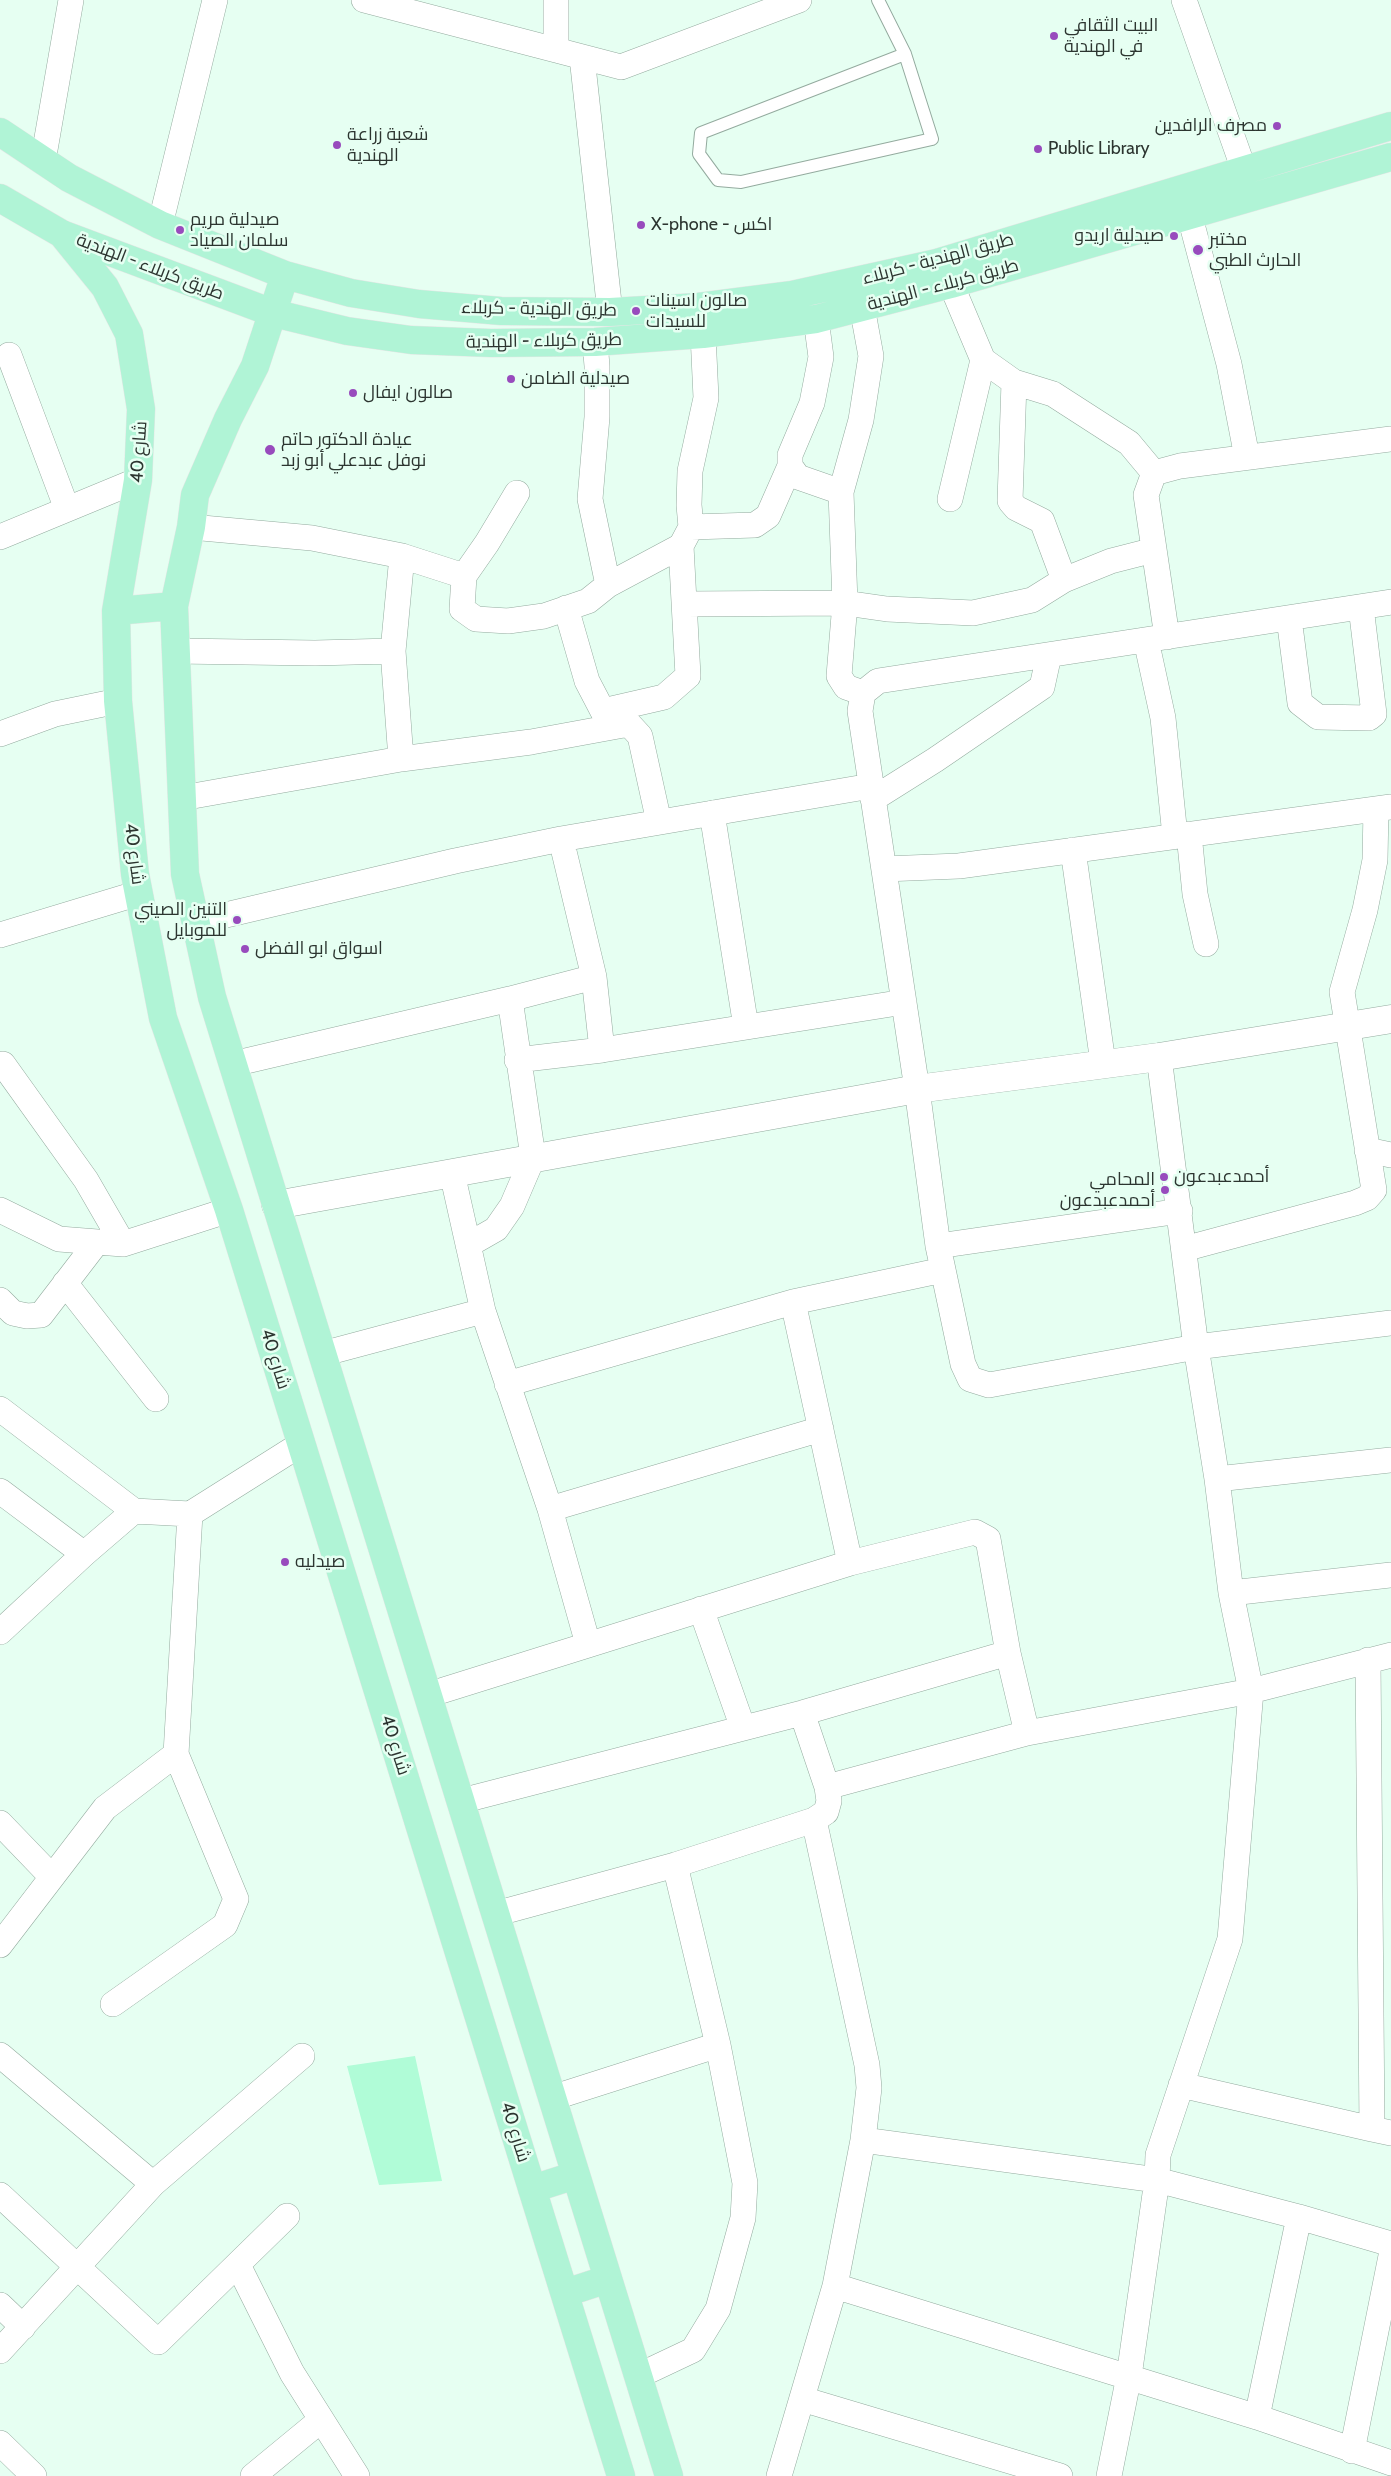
<!DOCTYPE html>
<html>
<head>
<meta charset="utf-8">
<style>
  body { margin:0 }
  canvas { display:block; background:#e6fff2 }
</style>
</head>
<body>
<canvas width="1391" height="2476"></canvas>
<script>
const ctx = document.querySelector('canvas').getContext('2d');
ctx.lineJoin = 'round';
function fillPath(path, color) { ctx.fillStyle = color; ctx.fill(path, 'evenodd'); }
const poly = rows => new Path2D(rows.map(r => 'M' + r).join(''));
function strokePath(path, color, width, dash) { ctx.strokeStyle = color; ctx.lineWidth = width; ctx.lineCap = dash ? 'butt' : 'round'; ctx.setLineDash(dash || []); ctx.stroke(path); }
function drawText(font, color, halo, rows, align = 'center') {
  ctx.font = font + ' Cabin,Cairo,sans-serif'; ctx.lineWidth = 5; ctx.setLineDash([]); ctx.textBaseline = 'middle'; ctx.strokeStyle = halo; ctx.fillStyle = color; for (const [text, x, y, turn = 0] of rows) {
    ctx.save(); ctx.translate(x, y); ctx.rotate((+turn || 0) * Math.PI / 180); ctx.textAlign = isNaN(turn) ? turn : align; if (halo) ctx.strokeText(text, 0, 0); ctx.fillText(text, 0, 0); ctx.restore();
  }
}
fillPath(poly([
  [415,2056,442,2181,379,2185,347,2066]
]), '#b0fcd7');
const service = poly([
  [878,0,905,54,932,139,741,182,718,180,699,154,701,133,905,54]
]);
const minor = poly([
  [364,0,621,67,799,0],
  [556,0,556,50],
  [1184,0,1244,170],
  [582,57,610,312],
  [43,161,71,0],
  [1190,217,1229,364,1247,457],
  [160,225,215,0],
  [951,284,983,360,1014,382,1053,394,1129,443,1154,473],
  [862,307,871,356,861,420,841,492,845,603,839,676,846,687,863,693],
  [816,319,821,357,812,403,790,455,790,466,798,477,841,492],
  [9,355,67,509],
  [1014,382,1010,501,1016,508,1042,521,1064,580],
  [517,493,487,543,464,576,462,609,476,619,508,621,544,616,588,601,608,585,590,499,597,417,597,366,595,342],
  [950,499,983,360],
  [191,527,312,538,402,556,464,576],
  [691,527,755,525,768,516,790,466],
  [0,537,138,480],
  [608,585,681,546],
  [1391,602,878,681,863,693,860,711,917,1089,938,1246,963,1364,970,1379,989,1385,1196,1347,1391,1323],
  [685,604,845,603,887,609,973,613,1032,600,1064,580,1111,561,1154,550],
  [566,608,587,681,611,727],
  [1289,618,1300,703,1318,717,1369,718,1374,714,1361,607],
  [1167,637,1146,495,1154,473,1180,466,1391,439],
  [1146,640,1163,718,1175,836],
  [175,651,315,653,393,651],
  [603,711,664,697,688,676,681,546,691,527,689,505,690,471,706,398,703,334],
  [0,734,55,714,118,701],
  [401,759,393,651,402,556],
  [182,798,401,759,531,742,629,724,640,736,659,822],
  [873,799,935,760,1042,687,1049,655],
  [712,813,746,1027],
  [1189,834,1195,894,1206,944],
  [561,839,594,977,602,1050],
  [1073,850,1103,1063],
  [884,869,959,866,1391,807],
  [196,922,455,861,561,839,871,786],
  [0,935,139,893],
  [517,1060,602,1050,904,1002],
  [3,1064,86,1180,123,1244],
  [233,1064,510,999,594,977],
  [1367,1150,1391,1155],
  [452,1173,483,1311,550,1509,588,1644],
  [0,1210,59,1239,123,1244,229,1210],
  [468,1245,496,1229,512,1206,533,1157,510,999],
  [938,1246,1180,1211],
  [1184,1249,1355,1203,1367,1198,1374,1190,1342,992,1365,910,1375,860,1376,809],
  [65,1283,156,1399],
  [0,1300,13,1313,27,1316,41,1315,97,1242],
  [793,1302,850,1563],
  [322,1354,483,1311],
  [507,1384,793,1302,943,1270],
  [0,1409,134,1511],
  [1217,1479,1391,1460],
  [0,1491,84,1554],
  [550,1509,821,1429],
  [1231,1593,1391,1575],
  [701,1609,743,1728],
  [0,1632,84,1554,134,1511,190,1514,301,1444],
  [1368,1660,1372,2129,1391,2133],
  [428,1695,850,1563,975,1532,988,1539,1008,1653,1027,1733],
  [827,1787,1027,1733,1251,1691,1391,1655],
  [461,1801,802,1713,1008,1653],
  [0,1823,52,1877],
  [495,1914,675,1865,814,1820,826,1812,829,1801,827,1787,802,1713],
  [0,1945,105,1808,176,1754,190,1514],
  [113,2004,225,1925,236,1899,176,1754],
  [0,2055,153,2184,302,2056],
  [1181,2085,1372,2129],
  [552,2098,718,2045],
  [863,2140,1157,2180,1299,2217,1391,2244],
  [0,2195,158,2342,287,2216],
  [238,2265,292,2373,357,2476],
  [835,2286,1257,2417,1391,2463],
  [0,2305,23,2327],
  [0,2351,153,2184],
  [638,2376,693,2350,718,2309,743,2218,745,2183,718,2045,675,1865],
  [802,2399,1060,2476],
  [1257,2417,1299,2217],
  [0,2443,34,2476],
  [1352,2451,1391,2256],
  [253,2476,321,2420],
  [779,2476,835,2286,863,2140,869,2088,867,2065,814,1820],
  [1109,2476,1129,2376,1157,2180,1158,2155,1230,1939,1251,1691,1231,1593,1217,1479,1196,1347,1159,1057]
]);
const tertiary = poly([
  [276,1205,917,1089,1159,1057,1391,1019]
]);
const primary = poly([
  [0,132,69,178,160,225,285,275,351,293,419,304,501,311,610,312,698,307,792,295,937,263,1391,126],
  [0,198,62,234,273,313,347,331,411,340,491,343,595,342,703,334,816,319,951,284,1391,157],
  [62,234,105,287,129,334,141,409,138,480,116,611,118,701,135,874,163,1018,229,1210,621,2476],
  [285,275,255,366,228,419,195,495,191,527,174,606,185,874,212,997,669,2476],
  [116,611,174,606],
  [532,2189,576,2175],
  [565,2293,608,2279]
]);
strokePath(service, '#94ab9f', 14);
strokePath(minor, '#94ab9f', 26);
strokePath(tertiary, '#94ab9f', 29);
strokePath(primary, '#e6e7e6', 29);
strokePath(service, '#fff', 12);
strokePath(minor, '#fff', 25);
strokePath(tertiary, '#fff', 28);
strokePath(primary, '#b0f4d6', 28);
for (const [x, y, r, color] of [
  [1054,36,5,"#984bbd"],
  [1277,126,5,"#984bbd"],
  [337,145,5,"#984bbd"],
  [1038,149,5,"#984bbd"],
  [641,225,5,"#984bbd"],
  [180,230,5,"#984bbd"],
  [1174,236,5,"#984bbd"],
  [1198,250,6,"#984bbd"],
  [636,311,5,"#984bbd"],
  [511,379,5,"#984bbd"],
  [353,393,5,"#984bbd"],
  [270,450,6,"#984bbd"],
  [237,920,5,"#984bbd"],
  [245,949,5,"#984bbd"],
  [1164,1177,5,"#984bbd"],
  [1165,1190,5,"#984bbd"],
  [285,1562,5,"#984bbd"]
]) { const dot = new Path2D(); dot.arc(x, y, r, 0, 2 * Math.PI); ctx.fillStyle = color; ctx.fill(dot); strokePath(dot, '#e6fff2', 2); }
drawText('18px', '#2c3530', '#e6fff2', [
  ["البيت الثقافي",1064,26],
  ["في الهندية",1064,47],
  ["مصرف الرافدين",1267,126,"right"],
  ["شعبة زراعة",347,135],
  ["الهندية",347,156],
  ["Public Library",1048,149],
  ["صيدلية مريم",190,220],
  ["سلمان الصياد",190,241],
  ["X-phone - اكس",651,225],
  ["صيدلية اريدو",1164,236,"right"],
  ["مختبر",1209,240],
  ["الحارث الطبي",1209,261],
  ["صالون اسينات",646,301],
  ["للسيدات",646,322],
  ["صيدلية الضامن",521,379],
  ["صالون ايفال",363,393],
  ["عيادة الدكتور حاتم",281,440],
  ["نوفل عبدعلي أبو زبد",281,461],
  ["التنين الصيني",227,910,"right"],
  ["للموبايل",227,931,"right"],
  ["اسواق ابو الفضل",255,949],
  ["أحمدعبدعون",1174,1177],
  ["المحامي",1155,1180,"right"],
  ["أحمدعبدعون",1155,1201,"right"],
  ["صيدليه",295,1562]
], 'left');
drawText('18px', '#2c3530', '#e6fff2', [
  ["طريق الهندية - كربلاء",938,259,-15],
  ["طريق كربلاء - الهندية",150,267,21],
  ["طريق كربلاء - الهندية",943,285,-15],
  ["طريق الهندية - كربلاء",539,309,1],
  ["طريق كربلاء - الهندية",544,341,-1],
  ["شارع 40",139,452,-86],
  ["شارع 40",134,854,83],
  ["شارع 40",275,1359,73],
  ["شارع 40",395,1745,73],
  ["شارع 40",515,2132,73]
]);
</script>
</body>
</html>
